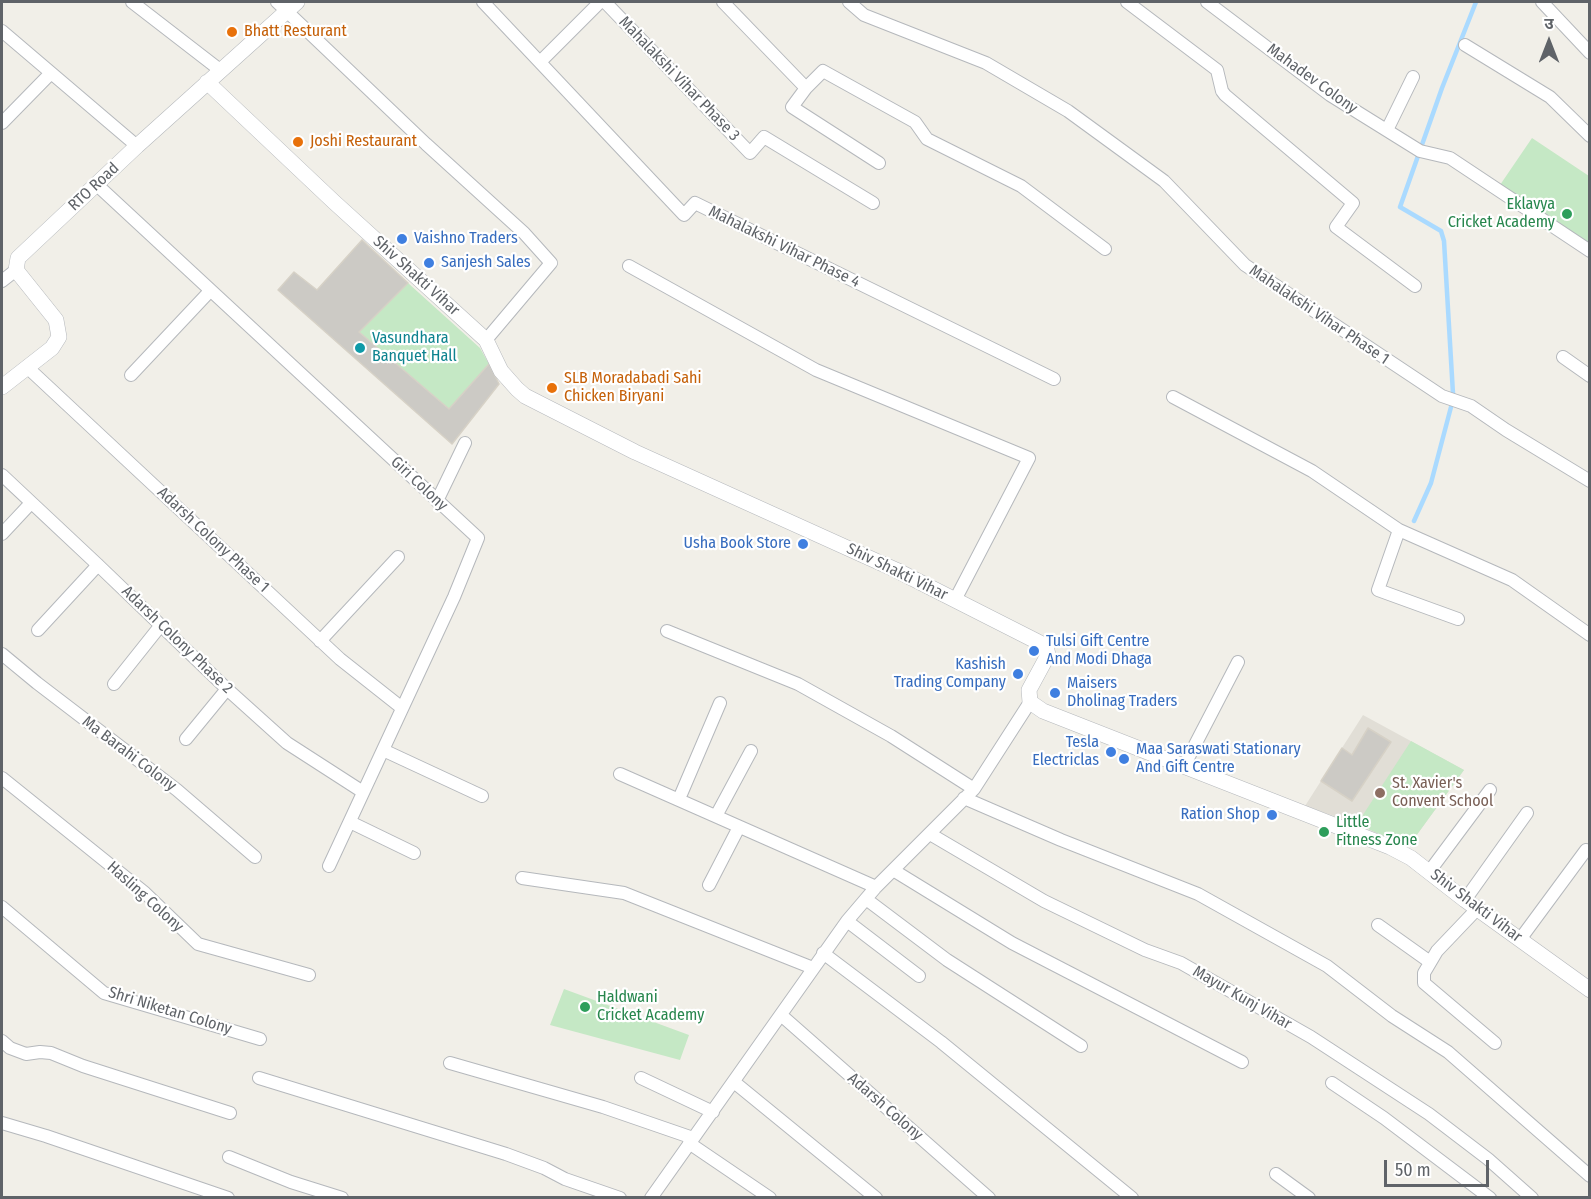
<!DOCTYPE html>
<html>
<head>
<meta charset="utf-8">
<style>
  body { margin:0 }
  #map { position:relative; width:1591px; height:1199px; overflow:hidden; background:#f1efe8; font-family:"Fira Sans Condensed","Noto Sans Devanagari",sans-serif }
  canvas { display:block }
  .frame { position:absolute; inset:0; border:3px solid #5f6368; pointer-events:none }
  .north { position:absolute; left:1519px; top:12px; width:60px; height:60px; -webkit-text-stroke:4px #fff; paint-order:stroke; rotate:0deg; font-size:16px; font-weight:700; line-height:24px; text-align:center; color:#5f6368 }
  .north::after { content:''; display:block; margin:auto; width:21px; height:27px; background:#5f6368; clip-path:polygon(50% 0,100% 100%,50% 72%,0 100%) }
  .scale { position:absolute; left:1384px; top:1160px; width:105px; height:27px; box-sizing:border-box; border:3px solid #5f6368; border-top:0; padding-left:8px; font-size:18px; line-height:21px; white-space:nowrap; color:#5f6368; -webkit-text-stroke:4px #fff; paint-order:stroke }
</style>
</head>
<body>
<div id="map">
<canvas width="1591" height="1199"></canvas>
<div class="frame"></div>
<div class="north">उ</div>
<div class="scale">50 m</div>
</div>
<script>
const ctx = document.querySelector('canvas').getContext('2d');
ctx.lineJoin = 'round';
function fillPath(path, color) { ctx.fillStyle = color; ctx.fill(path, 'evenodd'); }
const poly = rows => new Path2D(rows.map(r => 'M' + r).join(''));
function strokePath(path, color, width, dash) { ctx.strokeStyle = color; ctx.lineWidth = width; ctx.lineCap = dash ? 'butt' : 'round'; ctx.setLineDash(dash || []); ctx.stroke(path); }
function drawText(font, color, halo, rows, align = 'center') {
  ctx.font = font + ' "Fira Sans Condensed",sans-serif'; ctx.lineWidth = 4.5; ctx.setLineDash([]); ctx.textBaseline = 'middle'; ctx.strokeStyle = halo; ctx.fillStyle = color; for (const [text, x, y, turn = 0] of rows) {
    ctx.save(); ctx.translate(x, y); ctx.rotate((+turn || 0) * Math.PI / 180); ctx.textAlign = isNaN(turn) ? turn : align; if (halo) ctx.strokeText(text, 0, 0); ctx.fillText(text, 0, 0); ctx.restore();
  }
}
fillPath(poly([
  [1363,715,1464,770,1408,847,1357,824,1305,806]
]), '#e1ded6');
fillPath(poly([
  [1532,138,1589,176,1589,243,1500,185],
  [408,283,480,348,489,364,449,409,359,332],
  [1411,741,1464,770,1408,847,1357,824],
  [564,989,689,1035,680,1060,550,1025]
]), '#c5e8c5');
strokePath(poly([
  [1453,394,1444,241,1441,231,1400,207,1442,88,1476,2],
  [1414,521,1431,483,1451,407]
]), '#aadaff', 4.5);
const building = poly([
  [362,240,408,283,359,332,449,409,489,364,499,384,452,444,278,290,294,272,317,290,362,240],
  [1368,728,1391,742,1352,801,1321,781,1342,748,1352,755,1368,728]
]);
fillPath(building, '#cccac5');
strokePath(building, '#d6d1c6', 1.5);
const minor = poly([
  [132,2,220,70],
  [277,2,426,144,524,233,551,263,486,340],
  [483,2,684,215,695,203,1054,379],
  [605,2,750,153,764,137,873,203],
  [723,2,806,88],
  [849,2,864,15,986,63,1068,111,1164,181,1245,265,1442,396,1471,406,1506,430,1590,481],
  [1127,2,1217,70,1222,91,1225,95,1353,203,1336,227,1415,286],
  [1207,2,1330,95,1420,151,1450,158,1590,251],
  [1542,2,1590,53],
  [2,31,137,146],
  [1465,45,1550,97,1590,136],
  [540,62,600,2],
  [2,123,50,74],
  [1387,130,1413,77],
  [879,163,792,107,806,88,823,71,915,122,927,139,1021,186,1105,249],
  [96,184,478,538,454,597,329,866],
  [629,266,816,370,1029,458,955,600],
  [2,281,16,270],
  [1563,357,1590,376],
  [28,368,340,659,402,708],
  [131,375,210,291],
  [1173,397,1312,471,1399,530,1512,580,1590,635],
  [2,475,98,565,227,689,287,743,363,792],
  [437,501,465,443],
  [1399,530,1378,590,1458,619],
  [2,534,31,503],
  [38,630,98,565],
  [667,631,798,684,891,736,974,789],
  [320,641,398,557],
  [2,654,37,683,177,790,255,857],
  [114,684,161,625],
  [186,739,227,689],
  [383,750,482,796],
  [1184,766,1238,662],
  [620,774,876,887],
  [2,778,145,893,198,944,309,975],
  [964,798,1061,840,1198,894,1327,966,1392,1016,1448,1052,1590,1176],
  [679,799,720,703],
  [716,816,751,751],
  [350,822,414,853],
  [930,834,1044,901,1145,950,1181,963,1311,1037,1429,1114,1488,1159,1532,1198],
  [893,870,1012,943,1242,1062],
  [1429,872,1490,790],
  [522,878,624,893,813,968],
  [709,885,739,827],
  [866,899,947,960,1081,1046],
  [1465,900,1527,813],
  [2,907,104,993,260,1039],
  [1478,908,1437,951,1424,973,1424,983,1495,1043],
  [847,921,919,976],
  [1378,925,1430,962],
  [1522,941,1524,934,1586,850],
  [823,953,941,1042,1132,1198],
  [781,1015,989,1198],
  [2,1041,10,1048,26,1054,40,1052,51,1053,83,1066,230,1113],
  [450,1063,603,1107,693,1138],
  [259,1078,506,1154,544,1168,565,1179,620,1198],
  [641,1078,713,1112],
  [734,1082,876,1198],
  [1332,1083,1384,1118,1490,1198],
  [2,1123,46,1136,228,1198],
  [689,1143,770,1198],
  [229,1157,291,1182,342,1198],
  [1276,1174,1309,1198],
  [651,1198,847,921,876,887,974,789,1030,702]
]);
const tertiary = poly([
  [207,82,334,202,486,340,501,371,517,389,525,396,635,452,896,570,1038,642,1046,646,1048,655,1029,690,1030,702,1043,711,1390,847,1411,858,1465,900,1590,990],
  [2,387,52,348,59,337,56,320,16,270,18,258,137,146,297,2]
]);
strokePath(minor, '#b5b8bc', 14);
strokePath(tertiary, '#b5b8bc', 16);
strokePath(minor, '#fff', 12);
strokePath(tertiary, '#fff', 15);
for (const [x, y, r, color] of [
  [232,32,6,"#e8710a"],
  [298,142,6,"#e8710a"],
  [1567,214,6,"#2e9e5b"],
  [402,239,6,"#3f7fe0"],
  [429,263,6,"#3f7fe0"],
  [360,348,6,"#0f9aa8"],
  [552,388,6,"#e8710a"],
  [803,544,6,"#3f7fe0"],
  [1034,651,6,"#3f7fe0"],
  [1018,674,6,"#3f7fe0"],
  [1055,693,6,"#3f7fe0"],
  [1111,752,6,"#3f7fe0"],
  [1124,759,6,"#3f7fe0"],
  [1380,793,6,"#8d6e63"],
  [1272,815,6,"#3f7fe0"],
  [1324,832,6,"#2e9e5b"],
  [585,1007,6,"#2e9e5b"]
]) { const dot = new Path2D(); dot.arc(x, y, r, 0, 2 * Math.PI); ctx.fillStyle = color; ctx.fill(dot); strokePath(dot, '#fff', 2); }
drawText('16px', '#c56008', '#fff', [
  ["Bhatt Resturant",244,32],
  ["Joshi Restaurant",310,142],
  ["SLB Moradabadi Sahi",564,379],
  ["Chicken Biryani",564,397]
], 'left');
drawText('16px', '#5f6368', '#fff', [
  ["Mahalakshi Vihar Phase 3",679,79,46],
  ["Mahadev Colony",1312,79,36],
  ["RTO Road",94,187,-43],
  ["Mahalakshi Vihar Phase 4",784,247,26],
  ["Shiv Shakti Vihar",416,276,42],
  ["Mahalakshi Vihar Phase 1",1319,315,34],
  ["Giri Colony",419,484,43],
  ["Adarsh Colony Phase 1",213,540,43],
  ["Shiv Shakti Vihar",897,572,26],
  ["Adarsh Colony Phase 2",177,640,44],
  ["Ma Barahi Colony",129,754,37],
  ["Hasling Colony",145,897,42],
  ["Shiv Shakti Vihar",1476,906,37],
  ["Mayur Kunj Vihar",1242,998,30],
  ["Shri Niketan Colony",170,1011,17],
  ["Adarsh Colony",885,1107,41]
]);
drawText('16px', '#27864d', '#fff', [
  ["Eklavya",1555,205,"right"],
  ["Cricket Academy",1555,223,"right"],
  ["Little",1336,823],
  ["Fitness Zone",1336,841],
  ["Haldwani",597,998],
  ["Cricket Academy",597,1016]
], 'left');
drawText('16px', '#366cbe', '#fff', [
  ["Vaishno Traders",414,239],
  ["Sanjesh Sales",441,263],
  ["Usha Book Store",791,544,"right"],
  ["Tulsi Gift Centre",1046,642],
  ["And Modi Dhaga",1046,660],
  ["Kashish",1006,665,"right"],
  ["Trading Company",1006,683,"right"],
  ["Maisers",1067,684],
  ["Dholinag Traders",1067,702],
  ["Tesla",1099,743,"right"],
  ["Electriclas",1099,761,"right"],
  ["Maa Saraswati Stationary",1136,750],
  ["And Gift Centre",1136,768],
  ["Ration Shop",1260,815,"right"]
], 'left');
drawText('16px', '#0d838f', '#fff', [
  ["Vasundhara",372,339],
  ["Banquet Hall",372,357]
], 'left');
drawText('16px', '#785e54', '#fff', [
  ["St. Xavier's",1392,784],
  ["Convent School",1392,802]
], 'left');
</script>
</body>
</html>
